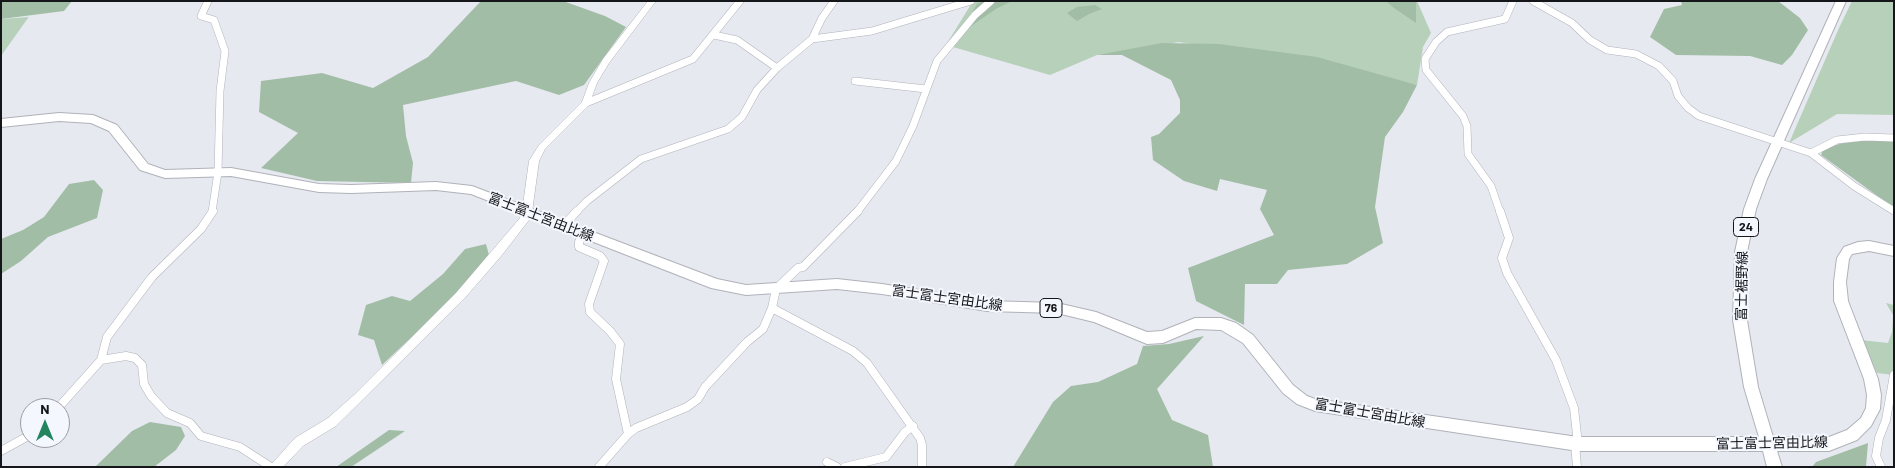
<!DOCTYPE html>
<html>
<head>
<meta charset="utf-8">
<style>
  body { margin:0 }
  #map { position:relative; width:1895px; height:468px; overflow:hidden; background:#e7e9f1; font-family:Barlow,sans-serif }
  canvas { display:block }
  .frame { position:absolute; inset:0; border:2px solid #151619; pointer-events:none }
  .north { position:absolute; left:20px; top:398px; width:50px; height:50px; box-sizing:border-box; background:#f4f7fe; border:1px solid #9b9da2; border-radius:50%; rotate:0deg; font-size:14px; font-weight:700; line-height:20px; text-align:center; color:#151619 }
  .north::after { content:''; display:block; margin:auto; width:18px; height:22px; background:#23845d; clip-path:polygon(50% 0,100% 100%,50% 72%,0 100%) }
</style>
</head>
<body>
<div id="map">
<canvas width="1895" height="468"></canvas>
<div class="frame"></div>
<div class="north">N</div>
</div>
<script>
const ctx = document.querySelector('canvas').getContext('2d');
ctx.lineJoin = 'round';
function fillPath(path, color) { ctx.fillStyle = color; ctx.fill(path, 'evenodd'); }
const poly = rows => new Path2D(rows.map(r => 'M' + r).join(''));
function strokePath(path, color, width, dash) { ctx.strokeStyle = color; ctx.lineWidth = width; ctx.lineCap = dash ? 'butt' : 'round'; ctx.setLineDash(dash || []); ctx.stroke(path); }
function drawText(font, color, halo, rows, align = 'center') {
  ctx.font = font + ' Barlow,"Noto Sans JP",sans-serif'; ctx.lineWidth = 4; ctx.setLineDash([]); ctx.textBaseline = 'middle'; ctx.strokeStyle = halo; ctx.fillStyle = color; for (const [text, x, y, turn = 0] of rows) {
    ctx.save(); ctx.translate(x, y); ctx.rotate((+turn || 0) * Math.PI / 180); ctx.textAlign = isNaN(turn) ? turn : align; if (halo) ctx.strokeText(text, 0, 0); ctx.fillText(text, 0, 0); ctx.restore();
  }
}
fillPath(poly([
  [973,1,1417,1,1431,33,1423,47,1417,85,1336,67,1179,42,1097,55,1050,75,946,45],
  [1852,1,1894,1,1894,115,1837,114,1789,143,1839,28],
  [29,17,28,18,1,56,1,19],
  [1886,303,1894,305,1894,375,1877,373,1861,340,1888,343,1892,332,1893,315]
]), '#b6d0ba');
fillPath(poly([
  [1,1,72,1,64,11,1,19],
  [481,1,563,1,605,16,626,27,584,85,559,95,516,81,403,105,406,136,413,163,411,183,317,181,261,168,298,133,259,112,261,81,322,73,373,88,428,57],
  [983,1,1012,1,996,9,971,26,966,22,977,4],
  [1386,1,1416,1,1416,23,1394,8],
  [1681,1,1778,1,1800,18,1808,30,1792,55,1782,65,1750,56,1676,55,1650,37,1664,9,1682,5],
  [1095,5,1102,9,1089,14,1077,21,1067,13,1077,7],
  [1162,43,1219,44,1317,57,1417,85,1403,112,1385,137,1375,207,1383,243,1347,264,1288,270,1277,284,1245,284,1244,325,1196,301,1188,268,1274,235,1260,209,1267,190,1220,179,1217,191,1184,181,1153,160,1151,137,1159,134,1180,113,1180,100,1171,80,1122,55,1097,55],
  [1894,136,1894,208,1821,155,1823,149,1849,141],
  [94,180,103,190,97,218,48,237,21,261,1,274,1,239,23,230,44,217,69,184],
  [486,244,489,255,449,302,382,365,374,340,358,335,366,305,392,296,410,301,443,274,465,249],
  [1204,336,1157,389,1172,420,1208,435,1213,467,1013,467,1053,402,1071,386,1098,382,1137,364,1143,346,1169,344],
  [150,422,181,427,185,436,176,450,154,467,95,467,132,431],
  [389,430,405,431,351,467,336,467],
  [1868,443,1866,467,1812,467,1816,462]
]), '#a2bda6');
const minorFar1 = poly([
  [208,1,201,16,214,20,225,51,220,91,218,172,212,212],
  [1533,1,1572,23,1590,40,1607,50,1636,54,1659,66,1673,81,1678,96,1688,108,1699,116,1811,153,1854,186,1894,211],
  [714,35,737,40,777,68],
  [812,39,872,31,971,1],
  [855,81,926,89],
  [586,103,693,59,740,1],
  [1811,153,1837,140,1865,137,1894,138],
  [576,212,587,201,641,159,728,129,742,117,757,90,777,68,812,39,822,18,834,1],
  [857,212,896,161,913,126,937,61,975,15,991,1],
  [1500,212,1491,186,1468,154,1467,126,1463,116,1426,70,1425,59,1436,42,1447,32,1505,19,1513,1]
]);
const minor = poly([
  [1500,211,1509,238,1502,258,1507,273,1556,360,1574,408,1578,444],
  [564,225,577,211],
  [584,234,579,242,579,247,600,256,604,261,589,304,590,312,610,331,620,344,616,379,628,434],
  [772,308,853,351,867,363,920,438,922,445,922,467],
  [101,360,126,356,135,358,142,365,144,384,151,396,167,413,190,423,201,436,240,447,271,467],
  [58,408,101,360,107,337,152,277,201,229,213,211],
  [1575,444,1577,467],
  [1,451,30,435],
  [827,462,837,467],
  [599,467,628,434,636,428,687,407,698,399,705,387,747,342,763,329,772,308,776,289,798,268,803,267,858,211],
  [845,467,886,457,905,432,913,426],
  [1881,467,1876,456,1879,438,1886,420,1894,375]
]);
const tertiary = poly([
  [648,1,656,1,609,63,597,83,589,105,545,149,539,161,532,212,529,220,502,255,464,299,336,426,303,446,283,467,269,467,295,438,328,418,354,395,456,293,520,218,522,212,529,161,539,145,582,102,589,83,603,59,648,1]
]);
const primary = poly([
  [1836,1,1846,1,1767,179,1756,209,1747,252,1747,320,1758,387,1773,437,1829,437,1847,430,1861,418,1866,408,1867,395,1864,379,1834,301,1834,282,1837,258,1844,247,1858,242,1869,241,1894,246,1894,256,1869,251,1852,254,1849,259,1846,282,1848,301,1878,379,1881,395,1880,409,1871,426,1857,440,1829,451,1777,451,1782,467,1767,467,1763,451,1578,451,1315,411,1297,404,1283,393,1243,343,1221,330,1196,329,1163,343,1147,344,1094,322,1057,313,987,311,882,294,837,289,746,295,711,288,471,194,436,190,351,193,319,192,231,176,165,178,140,170,109,131,91,123,59,121,1,127,1,119,59,113,93,115,117,125,148,164,165,170,231,168,319,184,351,185,436,182,472,186,717,279,746,285,837,279,882,284,987,301,1057,303,1096,312,1147,332,1162,331,1195,318,1221,318,1236,323,1253,335,1293,385,1307,396,1315,399,1578,437,1759,437,1744,387,1733,320,1735,252,1744,209,1755,179,1836,1]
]);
strokePath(minorFar1, '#b0b2b9', 8);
strokePath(minor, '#b0b2b9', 9);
strokePath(tertiary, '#b0b2b9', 1);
strokePath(primary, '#b0b2b9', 2);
strokePath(minorFar1, '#fff', 7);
strokePath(minor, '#fff', 8);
fillPath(tertiary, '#fff');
fillPath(primary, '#fff');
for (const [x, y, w] of [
  [1746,227,25],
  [1051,308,22]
]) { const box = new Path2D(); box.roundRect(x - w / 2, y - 9.5, w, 19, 4); ctx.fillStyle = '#f4f7fe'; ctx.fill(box); strokePath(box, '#151619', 1); }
drawText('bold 12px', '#151619', null, [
  ["24",1746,227],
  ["76",1051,308]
]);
drawText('14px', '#151619', '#f4f7fe', [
  ["富士富士宮由比線",541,217,21],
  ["富士裾野線",1742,286,-89],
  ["富士富士宮由比線",947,298,8],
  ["富士富士宮由比線",1370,413,10],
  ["富士富士宮由比線",1772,443,-1]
]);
</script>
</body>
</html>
